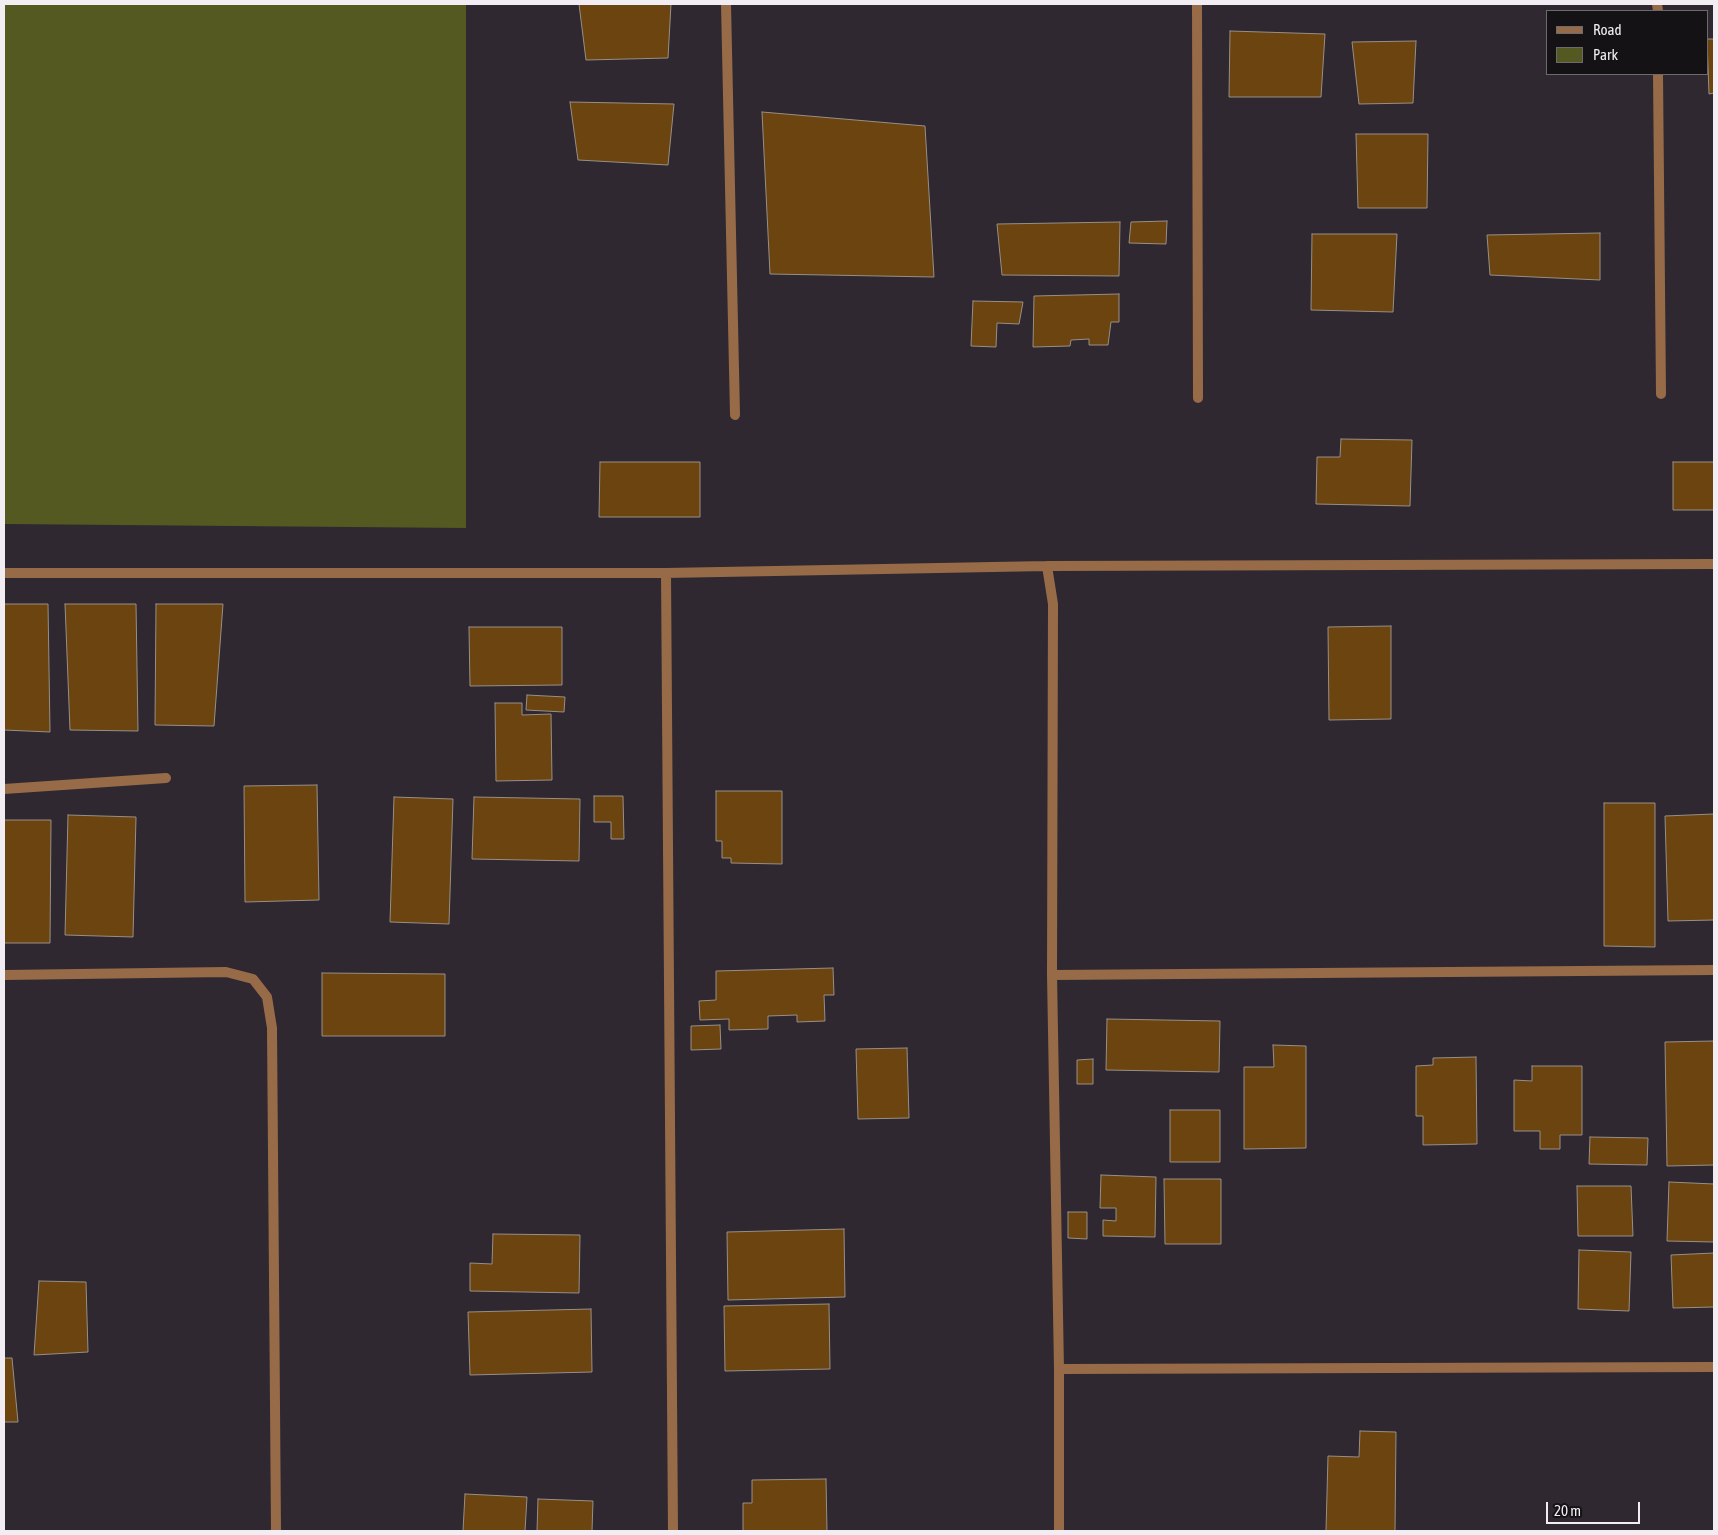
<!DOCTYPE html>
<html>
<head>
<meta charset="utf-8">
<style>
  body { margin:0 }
  #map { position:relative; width:1718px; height:1535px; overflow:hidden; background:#2f2830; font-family:"Asap Condensed",sans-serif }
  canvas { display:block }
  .frame { position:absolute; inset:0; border:5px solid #f1edf2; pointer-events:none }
  .legend { position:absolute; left:1546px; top:10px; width:162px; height:65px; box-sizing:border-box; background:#151216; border:1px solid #6d6a6e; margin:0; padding:6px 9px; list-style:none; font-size:15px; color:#f1edf2 }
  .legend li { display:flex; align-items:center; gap:10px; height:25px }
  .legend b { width:25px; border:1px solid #6d6a6e }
  .scale { position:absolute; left:1546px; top:1502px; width:94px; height:22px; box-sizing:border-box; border:2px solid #f1edf2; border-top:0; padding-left:6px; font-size:15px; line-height:18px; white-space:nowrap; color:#f1edf2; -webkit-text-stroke:4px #151216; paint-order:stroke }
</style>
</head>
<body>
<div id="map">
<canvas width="1718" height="1535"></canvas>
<div class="frame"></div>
<ul class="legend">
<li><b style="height:6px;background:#976b48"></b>Road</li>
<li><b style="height:14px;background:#545921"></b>Park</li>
</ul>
<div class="scale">20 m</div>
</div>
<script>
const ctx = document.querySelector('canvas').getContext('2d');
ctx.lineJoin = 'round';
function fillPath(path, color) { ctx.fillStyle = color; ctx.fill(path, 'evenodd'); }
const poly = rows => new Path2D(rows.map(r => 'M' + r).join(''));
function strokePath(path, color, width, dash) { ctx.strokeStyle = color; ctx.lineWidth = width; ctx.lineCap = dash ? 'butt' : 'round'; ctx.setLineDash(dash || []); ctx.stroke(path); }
fillPath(poly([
  [4,4,466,4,466,528,4,524]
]), '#545921');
const building = poly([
  [579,4,671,4,668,58,586,60,579,4],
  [1230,31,1325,34,1321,97,1229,97,1230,31],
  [1707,39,1714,39,1714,93,1709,94,1707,39],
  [1416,41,1413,103,1359,104,1352,42,1416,41],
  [570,102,674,104,668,165,578,160,570,102],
  [762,112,925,126,934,277,770,274,762,112],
  [1356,134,1428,134,1427,208,1358,208,1356,134],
  [1167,221,1166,244,1129,243,1131,222,1167,221],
  [1120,222,1119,276,1002,275,997,224,1120,222],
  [1600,233,1600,280,1490,275,1487,235,1600,233],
  [1312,234,1397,234,1393,312,1311,310,1312,234],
  [1119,294,1119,322,1111,322,1108,345,1089,345,1089,339,1071,340,1070,346,1033,347,1034,296,1119,294],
  [973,301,1023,302,1019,324,997,323,996,347,971,346,973,301],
  [1341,439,1412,440,1410,506,1316,504,1317,457,1340,457,1341,439],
  [600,462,700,462,700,517,599,517,600,462],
  [1673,462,1714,462,1714,510,1673,510,1673,462],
  [4,604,48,604,50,732,4,730,4,604],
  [65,604,136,604,138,731,70,730,65,604],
  [156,604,223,604,214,726,155,725,156,604],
  [1391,626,1391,719,1329,720,1328,627,1391,626],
  [469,627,562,627,562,685,470,686,469,627],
  [527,695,565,697,564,712,526,710,527,695],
  [495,703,522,703,522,715,551,714,552,780,496,781,495,703],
  [317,785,319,900,245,902,244,786,317,785],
  [716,791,782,791,782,864,731,863,731,858,722,858,722,841,716,841,716,791],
  [594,796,623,796,624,839,611,839,611,822,594,822,594,796],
  [394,797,453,799,449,924,390,922,394,797],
  [474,797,580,799,579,861,472,859,474,797],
  [1604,803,1655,803,1655,947,1604,946,1604,803],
  [1714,814,1714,920,1668,921,1665,816,1714,814],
  [68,815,136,817,133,937,65,935,68,815],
  [4,820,51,820,50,943,4,943,4,820],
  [833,968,834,995,824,995,825,1021,797,1022,797,1015,768,1016,768,1029,729,1030,729,1019,700,1020,699,1001,716,1000,716,971,833,968],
  [322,973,445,974,445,1036,322,1036,322,973],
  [1107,1019,1220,1021,1219,1072,1106,1070,1107,1019],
  [720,1025,721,1049,691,1050,691,1026,720,1025],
  [1714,1041,1714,1165,1667,1166,1665,1042,1714,1041],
  [1273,1045,1306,1046,1306,1148,1244,1149,1244,1067,1274,1067,1273,1045],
  [907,1048,909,1118,858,1119,856,1049,907,1048],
  [1476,1057,1477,1144,1423,1145,1423,1116,1416,1116,1416,1066,1433,1065,1433,1058,1476,1057],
  [1093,1059,1093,1084,1077,1084,1077,1060,1093,1059],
  [1532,1066,1582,1066,1582,1135,1560,1135,1560,1149,1540,1149,1540,1131,1514,1131,1514,1080,1532,1081,1532,1066],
  [1170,1110,1220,1110,1220,1162,1170,1162,1170,1110],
  [1590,1137,1648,1138,1647,1165,1589,1164,1590,1137],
  [1101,1175,1156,1177,1155,1237,1103,1236,1103,1220,1116,1221,1116,1208,1100,1208,1101,1175],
  [1164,1179,1221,1179,1221,1244,1165,1244,1164,1179],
  [1669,1182,1714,1184,1714,1242,1667,1241,1669,1182],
  [1577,1186,1631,1186,1633,1236,1578,1236,1577,1186],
  [1068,1212,1087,1212,1087,1239,1068,1238,1068,1212],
  [844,1229,845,1297,728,1300,727,1232,844,1229],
  [493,1234,580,1235,579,1293,470,1291,470,1263,492,1264,493,1234],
  [1579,1250,1631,1252,1629,1311,1578,1309,1579,1250],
  [1714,1253,1714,1307,1673,1308,1671,1255,1714,1253],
  [39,1281,86,1282,88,1352,34,1355,39,1281],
  [829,1304,830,1369,725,1371,724,1306,829,1304],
  [591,1309,592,1372,470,1375,468,1312,591,1309],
  [4,1358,12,1358,18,1422,4,1422,4,1358],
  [1360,1431,1396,1432,1395,1531,1326,1531,1328,1456,1359,1457,1360,1431],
  [826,1479,827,1531,743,1531,743,1503,752,1503,752,1480,826,1479],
  [465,1494,527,1497,525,1531,463,1531,465,1494],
  [538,1499,593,1501,592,1531,537,1531,538,1499]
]);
fillPath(building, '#6c440f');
strokePath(building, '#988f86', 1);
strokePath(poly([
  [726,4,735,415],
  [1197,4,1198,398],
  [1657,4,1658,11],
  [1658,74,1661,394],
  [1047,566,1053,604,1052,975,1059,1369,1059,1531],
  [4,573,666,573,1047,566,1714,564],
  [666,573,673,1531],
  [4,789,166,778],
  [4,975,226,972,253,979,267,997,272,1028,276,1531],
  [1052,975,1714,970],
  [1059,1369,1714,1367]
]), '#976b48', 10);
</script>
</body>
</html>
